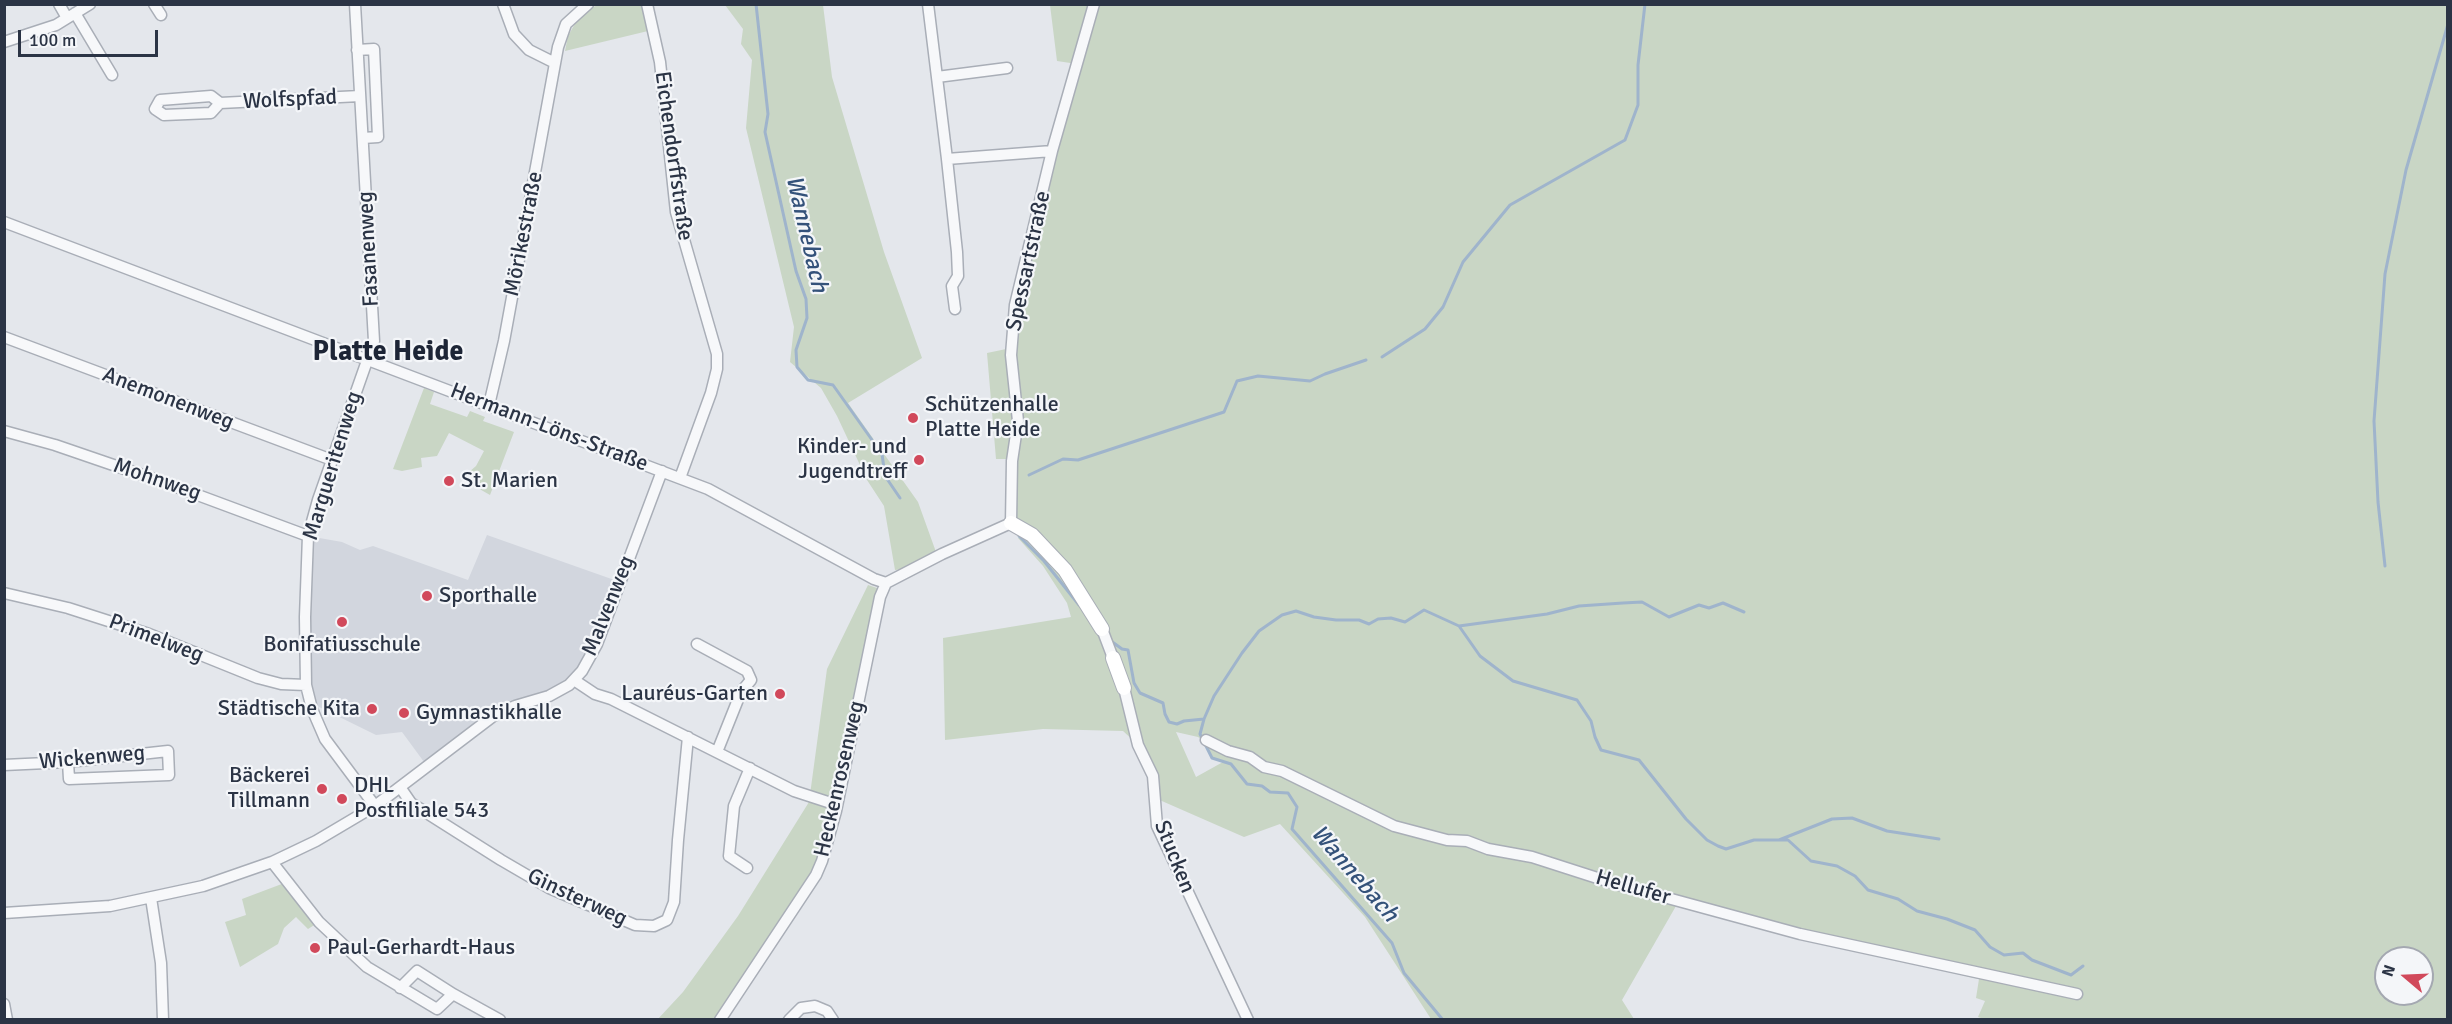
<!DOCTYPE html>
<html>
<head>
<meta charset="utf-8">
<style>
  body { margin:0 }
  #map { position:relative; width:2452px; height:1024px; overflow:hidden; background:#e4e7ec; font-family:Signika,sans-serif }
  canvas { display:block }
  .frame { position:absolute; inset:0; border:6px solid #2b3445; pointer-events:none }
  .north { position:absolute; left:2374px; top:946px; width:60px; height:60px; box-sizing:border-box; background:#f4f6f9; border:2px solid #a4a8b1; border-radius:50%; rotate:289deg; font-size:16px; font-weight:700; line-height:24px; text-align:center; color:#2b3445 }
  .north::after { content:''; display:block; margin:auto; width:21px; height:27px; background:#d1495b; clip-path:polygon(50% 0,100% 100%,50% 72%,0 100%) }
  .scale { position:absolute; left:18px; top:30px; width:140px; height:27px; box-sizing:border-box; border:3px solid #2b3445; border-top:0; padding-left:8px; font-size:18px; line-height:21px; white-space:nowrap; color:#2b3445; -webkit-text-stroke:4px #f4f6f9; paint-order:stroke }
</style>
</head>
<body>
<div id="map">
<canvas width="2452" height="1024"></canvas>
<div class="frame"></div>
<div class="north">N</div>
<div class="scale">100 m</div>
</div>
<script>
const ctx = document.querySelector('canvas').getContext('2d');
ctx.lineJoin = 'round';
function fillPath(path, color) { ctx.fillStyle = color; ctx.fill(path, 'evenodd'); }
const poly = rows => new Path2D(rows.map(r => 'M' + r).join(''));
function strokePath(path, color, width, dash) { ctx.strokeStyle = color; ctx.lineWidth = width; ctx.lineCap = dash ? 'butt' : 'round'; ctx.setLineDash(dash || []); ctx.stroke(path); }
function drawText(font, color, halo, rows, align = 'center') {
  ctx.font = font + ' Signika,sans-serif'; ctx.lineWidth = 4.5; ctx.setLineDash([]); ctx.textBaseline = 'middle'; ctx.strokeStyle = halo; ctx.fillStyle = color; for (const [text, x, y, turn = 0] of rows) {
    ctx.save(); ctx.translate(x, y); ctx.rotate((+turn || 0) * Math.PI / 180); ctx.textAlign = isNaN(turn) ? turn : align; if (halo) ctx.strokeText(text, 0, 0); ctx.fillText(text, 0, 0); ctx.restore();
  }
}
fillPath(poly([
  [487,535,620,582,597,644,574,680,515,706,427,766,402,732,376,735,311,703,308,536,342,542,360,550,373,546,468,580]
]), '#d2d6de');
fillPath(poly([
  [599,5,641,5,648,31,565,51,568,36,576,22,586,9],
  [725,5,823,5,832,77,884,252,922,358,848,403,918,502,936,552,904,569,895,570,884,506,867,480,837,416,821,388,790,362,794,327,746,128,752,60,741,44,743,29],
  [1050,5,2447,5,2447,1019,1984,1019,1978,1017,1985,1001,1976,998,1979,979,1797,938,1676,906,1622,1000,1634,1019,1431,1019,1365,917,1280,824,1244,837,1155,798,1138,745,1123,731,1043,729,945,740,943,638,1071,617,1067,603,1043,566,1018,538,1022,534,1011,523,1015,459,996,459,987,353,1011,348,1015,305,1077,64,1057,61],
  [1040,549,1065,570,1097,621],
  [1176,732,1198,737,1204,741,1212,758,1223,762,1196,777],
  [2386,958,2422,958,2422,994,2386,994],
  [424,388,434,392,430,404,467,417,470,411,485,417,483,421,514,432,490,495,476,487,469,472,476,466,484,451,449,433,437,456,421,458,422,467,402,471,393,469],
  [868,585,877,588,826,836,812,873,718,1019,657,1020,683,992,738,916,809,802,827,669],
  [287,882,319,922,308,929,296,917,284,928,278,944,240,967,225,922,246,915,242,899]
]), '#c9d6c5');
strokePath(poly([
  [756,4,768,114,765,132,796,271,806,299,807,318,796,350,797,367,808,380,833,385,882,454,885,476,900,498],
  [1382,357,1425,329,1443,307,1463,262,1510,205,1625,140,1638,105,1638,65,1645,4],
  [1029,475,1063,459,1078,460,1224,412,1237,381,1258,376,1310,381,1325,374,1366,360],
  [1019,536,1044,561,1079,605],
  [2385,566,2378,502,2374,421,2385,274,2406,170,2448,24],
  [1459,626,1547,614,1579,606,1623,603,1642,602,1669,617,1699,605,1709,608,1723,603,1744,612],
  [1111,641,1122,649,1128,650,1134,683,1140,693,1163,703,1165,714,1169,722,1177,724,1184,721,1204,719,1200,734,1212,758,1231,764,1247,784,1262,786,1270,792,1288,793,1297,807,1292,829,1392,943,1404,973,1443,1020],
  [1204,719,1214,696,1242,653,1259,631,1282,615,1296,611,1314,617,1336,620,1359,620,1369,624,1378,619,1391,618,1405,622,1424,610,1459,626,1480,656,1513,681,1577,700,1591,721,1595,737,1601,750,1639,760,1686,819,1707,840,1718,846,1726,849,1754,840,1788,840,1811,861,1837,866,1855,876,1868,890,1898,899,1917,911,1947,919,1975,930,1990,947,2004,955,2023,953,2032,960,2071,975,2083,966],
  [1779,840,1832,819,1852,818,1887,831,1939,839]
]), '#9fb4cc', 3);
const street = poly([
  [59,4,67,18],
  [154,4,161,15],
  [355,4,374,341,318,500,308,536,305,617,306,685,312,709,325,739,375,806],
  [503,4,514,34,529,50,555,63],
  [647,4,660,62,676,212,717,354,717,369,711,393,680,478],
  [928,4,947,159,1052,151],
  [75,13,112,75],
  [4,42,56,25,90,4],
  [357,50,374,49,378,137,363,138],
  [937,77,1007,68],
  [220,103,211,113,164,115,155,109,160,100,211,96,220,103,360,96],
  [947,159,957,252,958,276,952,286,955,309],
  [4,222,708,489,874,579,886,583,942,554,1011,523,1012,461,1018,421,1011,355,1015,305,1052,151,1094,4],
  [4,337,332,460],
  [489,405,504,341,558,47,566,24,588,4],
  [4,431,55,445,160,481,308,536],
  [4,593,68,608,149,634,258,678,281,684,306,685],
  [1102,629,1113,658],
  [697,644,747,671,751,680,741,692,717,752],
  [574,680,595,694,611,699,794,791,837,805],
  [1124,688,1138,745,1153,776,1157,826,1248,1020],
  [1206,740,1228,751,1250,757,1264,767,1282,771,1394,826,1447,840,1467,841,1488,849,1532,857,1616,884,1800,934,2077,994],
  [4,765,68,762,168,751,169,775,69,779,68,762],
  [400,787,411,803,501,860,549,888,635,925,654,926,667,920,674,902,678,840,688,737],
  [272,862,319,922,367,967,437,1009,453,994,500,1020],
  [747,868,729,856,734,806,750,768],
  [151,898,161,963,163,1020],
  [4,913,110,906,203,886,272,862,316,841,375,806,492,717,515,706,549,696,569,685,582,671,597,644,662,471],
  [400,988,417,971,453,994],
  [4,1004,7,1020],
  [720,1020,816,875,822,861,836,811,880,597,886,583],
  [789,1020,801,1008,815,1006,827,1011,833,1020]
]);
const secondary = poly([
  [1011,523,1032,535,1065,570,1102,629],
  [1113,658,1124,688]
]);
strokePath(street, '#a9aeb7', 13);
strokePath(secondary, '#a9aeb7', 16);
strokePath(street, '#f7f8fa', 10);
strokePath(secondary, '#fff', 14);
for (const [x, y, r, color] of [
  [913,418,6,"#d1495b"],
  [919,460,6,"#d1495b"],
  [449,481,6,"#d1495b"],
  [427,596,6,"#d1495b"],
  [342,622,6,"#d1495b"],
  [780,694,6,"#d1495b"],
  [372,709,6,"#d1495b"],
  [404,713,6,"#d1495b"],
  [322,789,6,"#d1495b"],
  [342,799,6,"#d1495b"],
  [315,948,6,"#d1495b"]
]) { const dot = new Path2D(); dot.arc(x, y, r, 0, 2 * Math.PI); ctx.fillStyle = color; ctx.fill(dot); strokePath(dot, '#f4f6f9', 2); }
drawText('22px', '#2b3445', '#f4f6f9', [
  ["Wolfspfad",290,100,-3],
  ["Eichendorffstraße",673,156,82],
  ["Mörikestraße",524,234,-79],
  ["Fasanenweg",369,249,-93],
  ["Spessartstraße",1029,261,-78],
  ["Anemonenweg",168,399,21],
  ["Hermann-Löns-Straße",549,428,21],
  ["Margueritenweg",333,466,-73],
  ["Mohnweg",157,480,19],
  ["Malvenweg",609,606,-68],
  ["Primelweg",156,639,21],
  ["Wickenweg",92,758,-5],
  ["Heckenrosenweg",840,779,-77],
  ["Stucken",1174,857,68],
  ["Hellufer",1633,888,16],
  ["Ginsterweg",577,898,25]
]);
drawText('22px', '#2b3445', '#f4f6f9', [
  ["Schützenhalle",925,405],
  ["Platte Heide",925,430],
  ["Kinder- und",907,447,"right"],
  ["Jugendtreff",907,472,"right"],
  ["St. Marien",461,481],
  ["Sporthalle",439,596],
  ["Bonifatiusschule",342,645,"center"],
  ["Lauréus-Garten",768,694,"right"],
  ["Städtische Kita",360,709,"right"],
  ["Gymnastikhalle",416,713],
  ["Bäckerei",310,776,"right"],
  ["Tillmann",310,801,"right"],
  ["DHL",354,786],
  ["Postfiliale 543",354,811],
  ["Paul-Gerhardt-Haus",327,948]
], 'left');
drawText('italic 24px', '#34527a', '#f4f6f9', [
  ["Wannebach",806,234,77],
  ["Wannebach",1354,874,49]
]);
drawText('bold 28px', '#1d2536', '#f4f6f9', [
  ["Platte Heide",388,353]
]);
</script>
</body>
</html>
